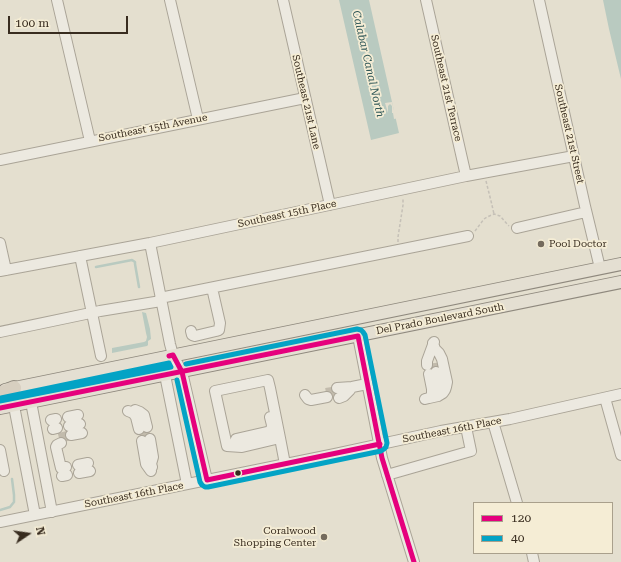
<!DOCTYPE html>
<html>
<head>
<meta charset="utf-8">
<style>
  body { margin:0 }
  #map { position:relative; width:621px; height:562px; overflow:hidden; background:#e4dfcf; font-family:"Roboto Serif",serif }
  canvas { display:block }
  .legend { position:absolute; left:473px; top:502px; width:140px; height:52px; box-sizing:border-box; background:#f5edd5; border:1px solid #a9a08c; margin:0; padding:5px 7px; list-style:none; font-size:12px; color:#382c1f }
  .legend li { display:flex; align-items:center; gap:8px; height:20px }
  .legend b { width:20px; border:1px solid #a9a08c }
  .north { position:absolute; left:8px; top:514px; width:40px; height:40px; -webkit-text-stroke:3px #f5edd5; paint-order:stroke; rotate:77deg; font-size:11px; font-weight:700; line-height:16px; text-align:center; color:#382c1f }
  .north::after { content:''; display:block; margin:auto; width:14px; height:18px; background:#382c1f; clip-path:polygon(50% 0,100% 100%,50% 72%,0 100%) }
  .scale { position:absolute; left:8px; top:16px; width:120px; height:18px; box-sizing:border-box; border:2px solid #382c1f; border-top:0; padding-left:5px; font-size:12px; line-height:14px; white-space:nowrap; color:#382c1f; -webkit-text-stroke:3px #f5edd5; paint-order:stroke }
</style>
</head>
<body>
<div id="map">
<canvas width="621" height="562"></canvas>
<ul class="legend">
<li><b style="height:5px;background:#e5007d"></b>120</li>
<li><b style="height:5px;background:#03a3c5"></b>40</li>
</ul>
<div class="north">N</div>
<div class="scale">100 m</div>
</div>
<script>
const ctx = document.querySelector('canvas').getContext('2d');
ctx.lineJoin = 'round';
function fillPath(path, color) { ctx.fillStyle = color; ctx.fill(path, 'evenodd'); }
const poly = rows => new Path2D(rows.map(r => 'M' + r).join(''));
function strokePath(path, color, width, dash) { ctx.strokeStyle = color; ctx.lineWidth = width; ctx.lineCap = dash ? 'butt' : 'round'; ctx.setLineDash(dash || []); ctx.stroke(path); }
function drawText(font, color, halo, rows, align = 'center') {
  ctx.font = font + ' "Roboto Serif",serif'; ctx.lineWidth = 3.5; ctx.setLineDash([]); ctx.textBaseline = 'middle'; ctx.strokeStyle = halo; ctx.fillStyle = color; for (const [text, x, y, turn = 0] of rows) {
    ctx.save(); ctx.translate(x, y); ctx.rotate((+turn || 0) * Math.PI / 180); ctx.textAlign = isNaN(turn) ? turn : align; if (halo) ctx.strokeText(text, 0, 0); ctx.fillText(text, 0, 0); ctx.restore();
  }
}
fillPath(poly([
  [339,0,369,0,399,133,371,140],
  [603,0,621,0,621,79,609,29],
  [142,312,146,313,150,329,151,339,148,341,148,345,147,346,112,353,112,348,144,342,146,341,147,337,146,333]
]), '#b9cac0');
fillPath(poly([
  [392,102,394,110,396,110,398,118,394,119,393,113,392,113,392,106,390,104,388,106,388,113,385,103]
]), '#e4dfcf');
strokePath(poly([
  [96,267,132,260,135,262,135,264,139,287],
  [0,510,10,507,14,502,14,495,12,479]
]), '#b9cac0', 2.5);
strokePath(poly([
  [435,363,436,372],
  [326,393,338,391],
  [144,428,146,440],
  [59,438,71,435]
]), '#c2bbac', 10, [10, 5]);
const minor = poly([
  [57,0,90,141],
  [170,0,198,119],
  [283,0,330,205],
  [426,0,466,176],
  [539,0,585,206,600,268],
  [0,160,305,98],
  [517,228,586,212],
  [0,243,6,270],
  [150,243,170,344,173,355,182,372,207,480],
  [80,256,101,356],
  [0,271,150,243,466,176,574,156],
  [160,298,468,236],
  [191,331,192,335,195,336,216,331,219,330,220,323,212,288],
  [0,332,100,311,161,301],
  [358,336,382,458,414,562],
  [173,355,165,375,187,484],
  [427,365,427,361,434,342],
  [436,372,439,391,438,396],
  [337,388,352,387,367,384],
  [305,395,308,399,311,400,327,397],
  [339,398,344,396,350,390],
  [429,398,438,396,443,393,445,390,446,387,447,382,442,359,439,353,435,349,433,343],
  [605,398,621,455],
  [425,399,429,398,432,395,432,389,429,374],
  [31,402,52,512],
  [14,406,35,515],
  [135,410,140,412,144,415,147,427],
  [128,411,133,413,136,417,139,429],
  [68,417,78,415],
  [51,420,56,419],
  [493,422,517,503],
  [69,426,80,424],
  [53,429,57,428],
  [71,435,82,433],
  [280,438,242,447,227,446,215,391,268,380,270,388,280,438,285,464],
  [150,439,153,457,151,464,152,467],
  [142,441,146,464,151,471],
  [61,443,57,445,56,447,61,468,66,467],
  [234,446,236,439,271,431,272,425,270,417],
  [0,450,4,471],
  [78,465,88,463],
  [79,473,90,471],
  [387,475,471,451,466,427],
  [62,476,67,475],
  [0,522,335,454,441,431,510,419,621,394],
  [532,553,534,562]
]);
const major = poly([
  [5,390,621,264],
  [0,408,621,282]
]);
const highway = poly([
  [0,394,14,388]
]);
strokePath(minor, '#aaa497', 12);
strokePath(major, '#8f897e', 14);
strokePath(highway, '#8f897e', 16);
strokePath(poly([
  [486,181,491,201,494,214],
  [475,231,484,219,487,217,494,214,500,216,507,224,509,226],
  [398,242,398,237,403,205,403,198]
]), '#c5c0b7', 1.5, [3, 2]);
strokePath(minor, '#ece9e0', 10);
strokePath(major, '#e4dfd2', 12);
strokePath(highway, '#d7cfc0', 14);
strokePath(poly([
  [169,356,173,355,182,372,207,480,380,444],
  [0,408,358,336,382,458,414,562]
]), '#e5007d', 5);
strokePath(poly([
  [177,380,200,482,202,485,205,487,208,487,381,451,384,449,386,447,387,443,365,335,363,332,361,330,357,329,186,364],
  [0,401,171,367,169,363,1,398]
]), '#03a3c5', 5);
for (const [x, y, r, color] of [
  [541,244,4,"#746b5d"],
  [238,473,3.5,"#382c1f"],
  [324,537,4,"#746b5d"]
]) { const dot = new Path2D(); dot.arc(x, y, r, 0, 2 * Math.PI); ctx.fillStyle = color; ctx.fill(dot); strokePath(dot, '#f5edd5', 1.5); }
drawText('10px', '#382c1f', '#f5edd5', [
  ["Southeast 21st Terrace",446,88,77],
  ["Southeast 21st Lane",306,102,77],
  ["Southeast 15th Avenue",153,128,-11],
  ["Southeast 21st Street",569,134,77],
  ["Southeast 15th Place",287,214,-12],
  ["Del Prado Boulevard South",440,319,-11],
  ["Southeast 16th Place",452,430,-11],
  ["Southeast 16th Place",134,495,-11]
]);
drawText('10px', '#382c1f', '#f5edd5', [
  ["Pool Doctor",549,244],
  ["Coralwood",316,531,"right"],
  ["Shopping Center",316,543,"right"]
], 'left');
drawText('italic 11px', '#2f5757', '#f5edd5', [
  ["Calabar Canal North",368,64,77]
]);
</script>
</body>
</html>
